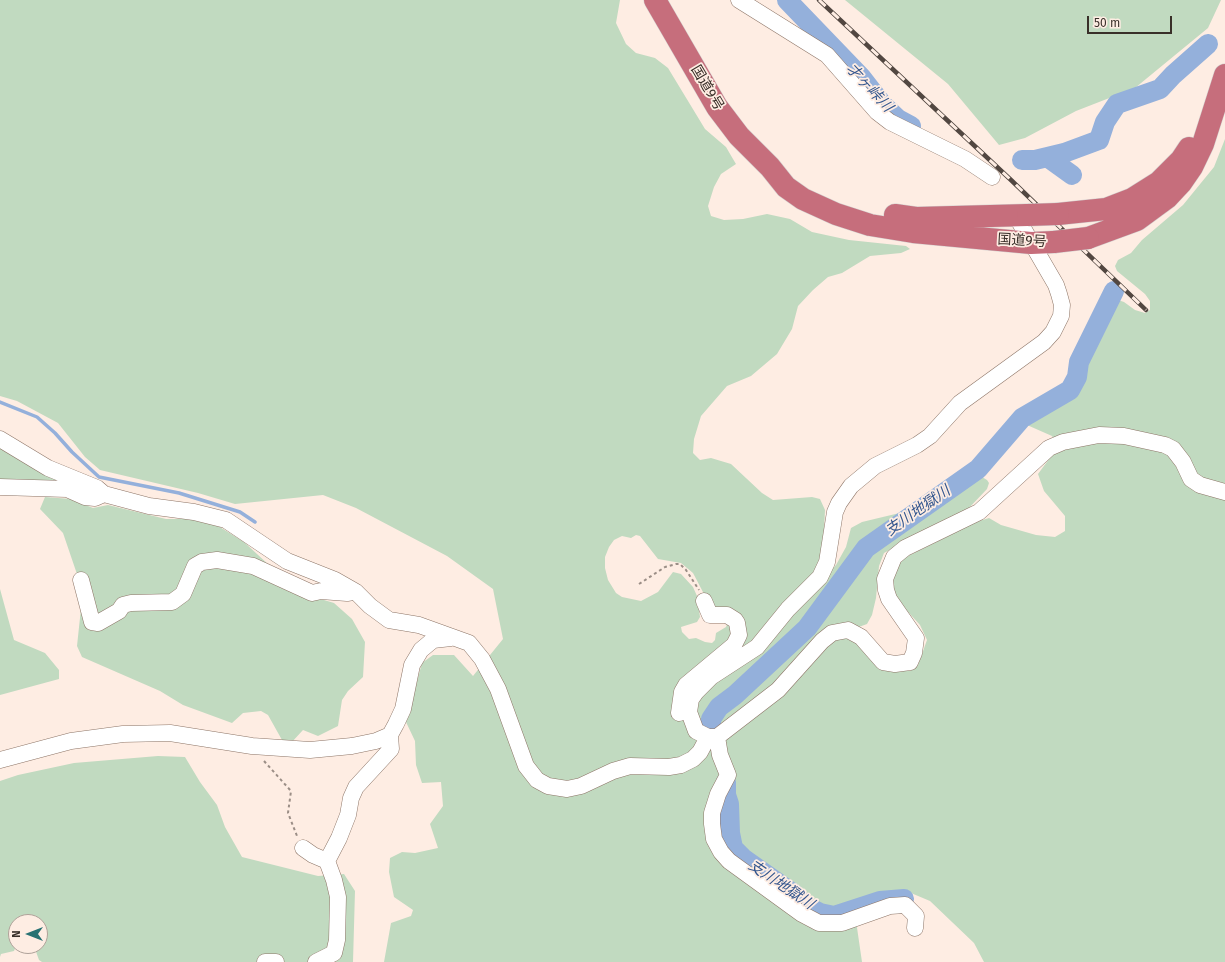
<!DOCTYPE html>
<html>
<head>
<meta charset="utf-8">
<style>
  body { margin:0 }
  #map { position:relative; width:1225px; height:962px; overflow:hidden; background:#feede3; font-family:"Fira Sans",sans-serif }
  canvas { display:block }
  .north { position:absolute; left:8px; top:914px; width:40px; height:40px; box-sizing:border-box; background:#feede3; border:1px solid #afa199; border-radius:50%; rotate:270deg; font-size:11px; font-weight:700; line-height:16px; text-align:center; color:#392f29 }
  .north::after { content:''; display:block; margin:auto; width:14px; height:18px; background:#287273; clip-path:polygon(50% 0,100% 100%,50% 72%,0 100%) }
  .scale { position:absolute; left:1087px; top:16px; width:85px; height:18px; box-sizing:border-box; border:2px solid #392f29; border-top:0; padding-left:5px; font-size:12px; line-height:14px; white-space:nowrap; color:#392f29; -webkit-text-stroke:3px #feede3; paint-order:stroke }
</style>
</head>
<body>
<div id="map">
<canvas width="1225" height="962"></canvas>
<div class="north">N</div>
<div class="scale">50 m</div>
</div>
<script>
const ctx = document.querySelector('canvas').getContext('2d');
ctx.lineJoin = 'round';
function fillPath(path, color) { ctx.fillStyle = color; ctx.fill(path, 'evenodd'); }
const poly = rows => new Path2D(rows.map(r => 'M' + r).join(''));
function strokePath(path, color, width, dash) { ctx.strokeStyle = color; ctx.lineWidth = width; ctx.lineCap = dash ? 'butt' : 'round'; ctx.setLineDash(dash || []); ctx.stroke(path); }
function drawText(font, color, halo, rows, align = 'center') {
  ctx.font = font + ' "Fira Sans","Noto Sans JP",sans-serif'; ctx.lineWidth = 3.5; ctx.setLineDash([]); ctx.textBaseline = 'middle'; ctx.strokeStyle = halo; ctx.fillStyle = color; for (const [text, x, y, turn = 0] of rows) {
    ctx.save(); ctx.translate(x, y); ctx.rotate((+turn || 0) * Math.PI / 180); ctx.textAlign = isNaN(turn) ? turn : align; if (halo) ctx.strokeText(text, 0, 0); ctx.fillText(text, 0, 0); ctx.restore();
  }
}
fillPath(poly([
  [0,0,620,0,616,23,626,44,636,53,655,58,668,68,705,129,726,147,733,159,736,164,721,174,714,187,708,206,711,216,724,220,743,219,767,214,790,219,812,232,849,240,906,246,910,249,901,253,870,256,842,273,828,277,813,290,798,306,792,329,777,354,751,376,727,386,701,416,694,439,693,453,700,460,711,458,731,464,762,493,773,500,812,497,820,499,825,510,823,552,829,572,836,565,846,547,851,528,862,522,912,510,940,499,959,484,974,478,982,477,987,480,989,483,987,489,968,509,924,531,884,553,879,566,876,598,872,615,867,624,856,628,894,671,910,671,918,665,927,640,920,625,898,601,892,587,893,574,900,560,976,522,989,518,1001,525,1036,535,1055,537,1065,531,1065,516,1044,491,1038,474,1055,451,1055,441,1052,436,1027,425,1024,420,1029,416,1076,389,1083,362,1112,303,1118,300,1124,302,1135,310,1145,313,1150,310,1150,301,1145,294,1117,271,1115,266,1118,260,1131,253,1142,240,1183,205,1214,167,1225,139,1225,962,984,962,974,943,930,901,911,893,898,891,859,902,854,907,862,962,384,962,391,923,411,916,413,910,394,897,389,872,390,858,402,852,415,853,438,848,430,824,443,806,441,782,422,783,416,765,415,741,406,722,422,663,433,655,454,655,473,676,503,639,493,589,447,556,356,508,323,495,235,504,198,493,100,470,85,457,58,423,17,401,0,396],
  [636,535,640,536,658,559,681,563,693,573,704,594,716,612,728,622,726,627,716,633,715,640,712,643,705,642,696,638,689,639,682,632,681,627,697,622,700,617,697,596,693,587,681,574,673,572,658,592,641,601,622,597,616,593,608,580,605,568,605,557,609,547,614,540,622,536,631,538],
  [845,0,1221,0,1208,28,1135,88,1076,111,1025,138,999,145,948,84],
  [0,445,87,487,0,480],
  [45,497,71,499,93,508,108,505,166,519,189,519,215,524,244,542,270,566,304,594,334,603,352,619,365,642,363,677,348,691,342,700,338,726,318,736,303,730,291,743,282,740,268,715,261,711,243,713,232,723,183,705,160,691,82,657,77,646,82,599,79,580,63,533,40,509],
  [0,589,14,640,45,653,59,670,59,679,0,695],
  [158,756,185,757,200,782,217,805,225,827,242,857,318,876,344,874,355,891,353,962,42,962,39,960,34,946,40,946,40,922,16,922,16,946,14,951,1,954,0,957,0,781,18,775,74,763]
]), '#c1dac0');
strokePath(poly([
  [0,402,37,417,55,433,72,452,99,477,179,493,240,512,255,522]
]), '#94b0db', 3.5);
strokePath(poly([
  [787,0,861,77,882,104,898,119,911,126],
  [1047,157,1072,175],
  [1022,160,1035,160,1064,153,1099,140,1105,122,1117,104,1160,89,1173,75,1208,44],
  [711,728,711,719,719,707,735,695,807,628,866,548,978,469,1022,418,1070,390,1077,377,1079,362,1114,291],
  [726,782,726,795,729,804,730,833,733,848,744,859,795,895,804,905,820,913,834,916,880,901,904,899]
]), '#94b0db', 20);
const minor = poly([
  [739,0,827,55,877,112,890,122,965,159,992,177],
  [1016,216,1056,285,1059,294,1062,305,1061,316,1053,332,1044,342,960,403,930,436,917,445,875,466,851,486,839,503,835,512,827,562,820,577,788,609,757,647,711,677,696,692,691,699,689,712,696,731,708,737,717,737,778,690,822,641,832,633,848,630,861,637,883,662,895,664,910,662,914,653,916,638,889,599,886,590,885,579,894,557,905,548,979,512,1049,448,1063,442,1099,435,1124,436,1165,445,1173,449,1183,462,1191,479,1200,485,1225,492],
  [0,439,48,468,97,488,104,494,149,506,194,512,226,520,287,561,335,580,356,592,370,606,389,620,419,625,469,643,482,659,498,689,526,766,537,780,548,786,567,789,581,786,613,771,630,766,669,767,681,765,693,759,700,752,708,737],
  [0,487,67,489,85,497,95,498,104,494],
  [81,580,92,622,98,623,119,611,123,605,131,603,172,602,183,594,195,566,202,562,217,560,253,566,312,593,321,591,347,593,353,592],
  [679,713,682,692,686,685,734,645,739,635,737,623,735,620,727,615,710,615,704,601],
  [717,737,720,755,728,775,718,794,712,813,712,824,714,839,721,852,729,861,802,914,819,923,842,923,890,906,905,905,916,916,915,928],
  [0,760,71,741,123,734,170,733,252,746,310,750,352,746,376,741,390,735,396,724,403,709,412,665,421,650,433,640,451,638],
  [303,848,313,855,327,861,334,880,338,897,337,940,334,953,316,962],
  [327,861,339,838,348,815,351,798,356,787,391,749,390,735],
  [265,962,276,962]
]);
const highway = poly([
  [655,0,717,107,739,136,770,167,786,187,803,199,836,214,870,225,913,232,1031,243,1054,242],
  [1058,214,1106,209,1132,199,1159,182,1181,160,1189,148],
  [895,215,916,218,1028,215],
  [1088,238,1137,220,1167,198,1181,183,1192,167,1203,144,1225,75]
]);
strokePath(minor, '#8d7567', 17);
strokePath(highway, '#d3d1d0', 23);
strokePath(poly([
  [639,584,665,567,676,564,680,564,686,570,699,590],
  [264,761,291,791,288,813,297,836]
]), '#9b8e86', 2, [3, 3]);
strokePath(minor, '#fff', 16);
strokePath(highway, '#c66e7c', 22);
const rail = poly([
  [819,0,1011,180,1146,310]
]);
strokePath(rail, '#524741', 4.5);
strokePath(rail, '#feede3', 3, [9]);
const highwayBridge = poly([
  [1028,215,1058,214],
  [1054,242,1088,238]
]);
strokePath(highwayBridge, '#d3d1d0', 23, []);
strokePath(highwayBridge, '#c66e7c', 22);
drawText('14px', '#392f29', '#feede3', [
  ["国道9号",707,88,59],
  ["国道9号",1022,241,3]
]);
drawText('italic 15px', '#33568e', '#feede3', [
  ["才ヶ峠川",869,88,47],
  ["支川地獄川",918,511,-35],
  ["支川地獄川",781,885,34]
]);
</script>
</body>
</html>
